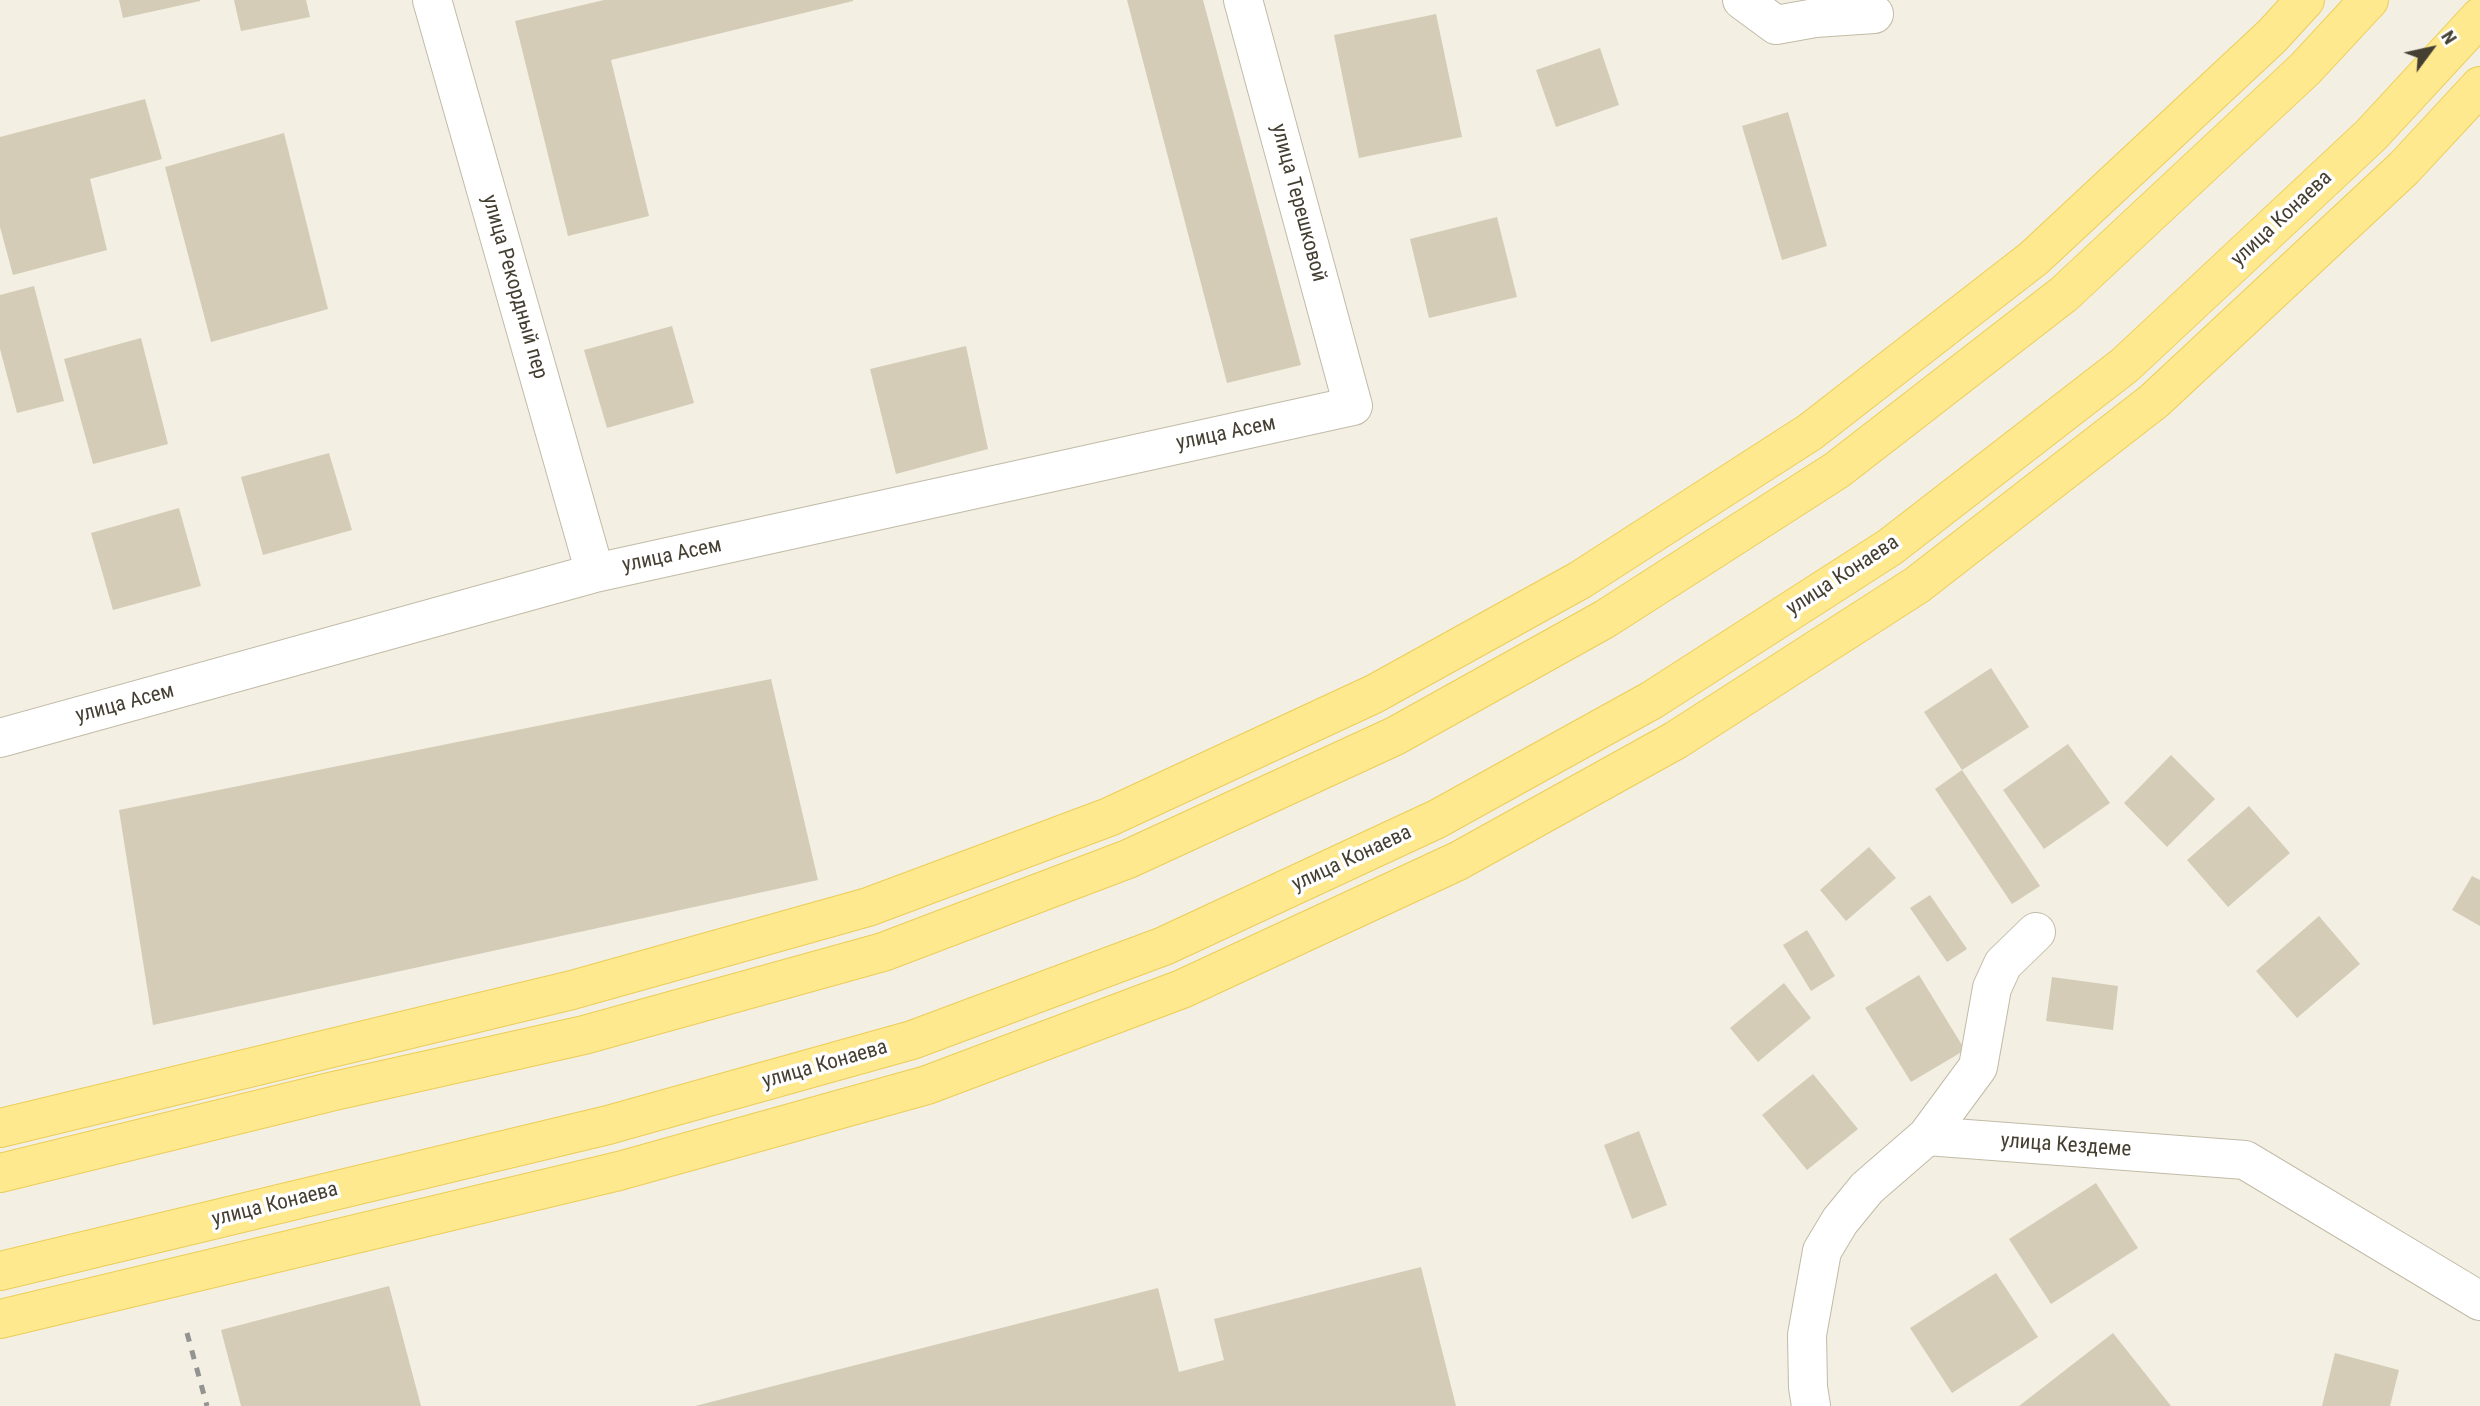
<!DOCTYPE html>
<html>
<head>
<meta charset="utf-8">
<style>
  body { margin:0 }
  #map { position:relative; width:2480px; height:1406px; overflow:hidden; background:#f3efe2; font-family:"Roboto Condensed",sans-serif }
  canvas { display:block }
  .north { position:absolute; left:2396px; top:14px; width:70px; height:70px; -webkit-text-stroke:5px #fff; paint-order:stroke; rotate:57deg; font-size:19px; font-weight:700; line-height:28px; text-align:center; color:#443f32 }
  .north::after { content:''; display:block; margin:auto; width:24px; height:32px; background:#443f32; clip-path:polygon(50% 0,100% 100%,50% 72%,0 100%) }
</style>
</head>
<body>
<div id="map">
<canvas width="2480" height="1406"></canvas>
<div class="north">N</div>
</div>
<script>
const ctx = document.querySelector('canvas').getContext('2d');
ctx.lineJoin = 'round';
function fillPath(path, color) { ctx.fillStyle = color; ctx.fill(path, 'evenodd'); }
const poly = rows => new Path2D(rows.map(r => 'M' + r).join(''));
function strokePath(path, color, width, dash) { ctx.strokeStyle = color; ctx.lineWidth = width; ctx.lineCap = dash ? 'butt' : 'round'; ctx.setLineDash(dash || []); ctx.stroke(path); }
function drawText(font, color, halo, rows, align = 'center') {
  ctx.font = font + ' "Roboto Condensed",sans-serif'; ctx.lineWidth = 7; ctx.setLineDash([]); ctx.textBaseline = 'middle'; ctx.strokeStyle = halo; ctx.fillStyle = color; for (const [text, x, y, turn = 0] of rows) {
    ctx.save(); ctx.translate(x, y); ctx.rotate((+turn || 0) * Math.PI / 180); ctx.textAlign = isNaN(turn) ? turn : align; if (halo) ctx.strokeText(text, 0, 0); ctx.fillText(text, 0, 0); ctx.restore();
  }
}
fillPath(poly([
  [119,0,200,0,200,1,123,18],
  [234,0,306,0,310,17,241,31],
  [604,0,853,0,853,1,611,60,649,216,568,236,515,21],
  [1127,0,1203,0,1301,365,1227,383],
  [1436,14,1462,137,1359,158,1334,35],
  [1600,48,1619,105,1556,127,1536,70],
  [145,99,162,159,90,179,107,250,13,275,0,227,0,137],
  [1788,112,1827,246,1782,260,1742,126],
  [284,133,328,309,211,342,165,167],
  [1497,217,1517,297,1429,318,1410,239],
  [34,286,64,401,17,413,0,349,0,295],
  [672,326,694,403,607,428,584,350],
  [141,338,168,444,93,464,64,359],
  [966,346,988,449,896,474,870,369],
  [329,453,352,530,263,555,241,477],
  [179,508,201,586,113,610,91,533],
  [1991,668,2029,727,1962,770,2040,886,2012,904,1935,789,1962,770,1924,712],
  [771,679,818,880,153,1025,119,810],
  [2068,744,2110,803,2044,849,2003,790],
  [2171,755,2215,799,2167,847,2124,803],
  [2249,806,2290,853,2228,907,2187,860],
  [1869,847,1896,878,1846,921,1820,890],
  [2472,876,2480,880,2480,926,2452,910],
  [1930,895,1967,949,1947,962,1910,908],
  [2319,916,2360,964,2297,1018,2256,971],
  [1807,930,1835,976,1811,991,1783,945],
  [1919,975,1965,1050,1911,1082,1865,1008],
  [2052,977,2118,986,2113,1030,2046,1021],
  [1784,983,1811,1018,1758,1062,1730,1028],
  [1813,1074,1858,1129,1807,1170,1762,1115],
  [1639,1131,1667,1205,1632,1219,1604,1145],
  [2096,1183,2138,1248,2051,1304,2009,1239],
  [1421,1267,1456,1406,695,1406,1158,1288,1179,1372,1224,1360,1214,1319],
  [1996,1273,2038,1337,1952,1393,1910,1328],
  [389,1286,421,1406,241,1406,221,1330],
  [2113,1333,2171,1406,2019,1406],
  [2335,1353,2399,1370,2390,1406,2322,1406]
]), '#d4ccb7');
const minor = poly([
  [432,0,595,573],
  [1742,0,1776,25,1815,18,1874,14],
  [0,738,595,573,1353,406,1243,0],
  [1927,1136,1978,1067,1992,988,2003,964,2036,932],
  [1811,1406,1808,1387,1807,1335,1822,1251,1840,1221,1867,1188,1927,1136,2245,1160,2480,1301]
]);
const major = poly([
  [0,1128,572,990,868,907,1109,817,1374,694,1580,580,1810,432,2034,258,2272,36,2305,0],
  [0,1173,334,1091,584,1035,883,952,1128,859,1395,736,1605,619,1837,470,2064,294,2305,69,2369,0],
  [0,1271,608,1125,912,1040,1164,946,1437,819,1652,700,1890,547,2125,365,2371,135,2480,17],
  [0,1319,619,1171,927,1085,1182,989,1458,861,1676,740,1917,585,2154,401,2404,168,2480,86]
]);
strokePath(minor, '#c1bba7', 40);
strokePath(major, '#eccd57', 40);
strokePath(minor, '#fff', 38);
strokePath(major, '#ffe98f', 38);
strokePath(poly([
  [187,1333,207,1406]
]), '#939393', 5, [9, 9]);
drawText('21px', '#443f32', '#fff', [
  ["улица Терешковой",1298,203,75],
  ["улица Конаева",2282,219,-43],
  ["улица Рекордный пер",514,287,74],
  ["улица Асем",1226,434,-12],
  ["улица Асем",672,556,-12],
  ["улица Конаева",1843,576,-33],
  ["улица Асем",125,704,-15],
  ["улица Конаева",1352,859,-25],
  ["улица Конаева",825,1065,-16],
  ["улица Кездеме",2066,1146,4],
  ["улица Конаева",275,1205,-14]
]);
</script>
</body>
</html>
